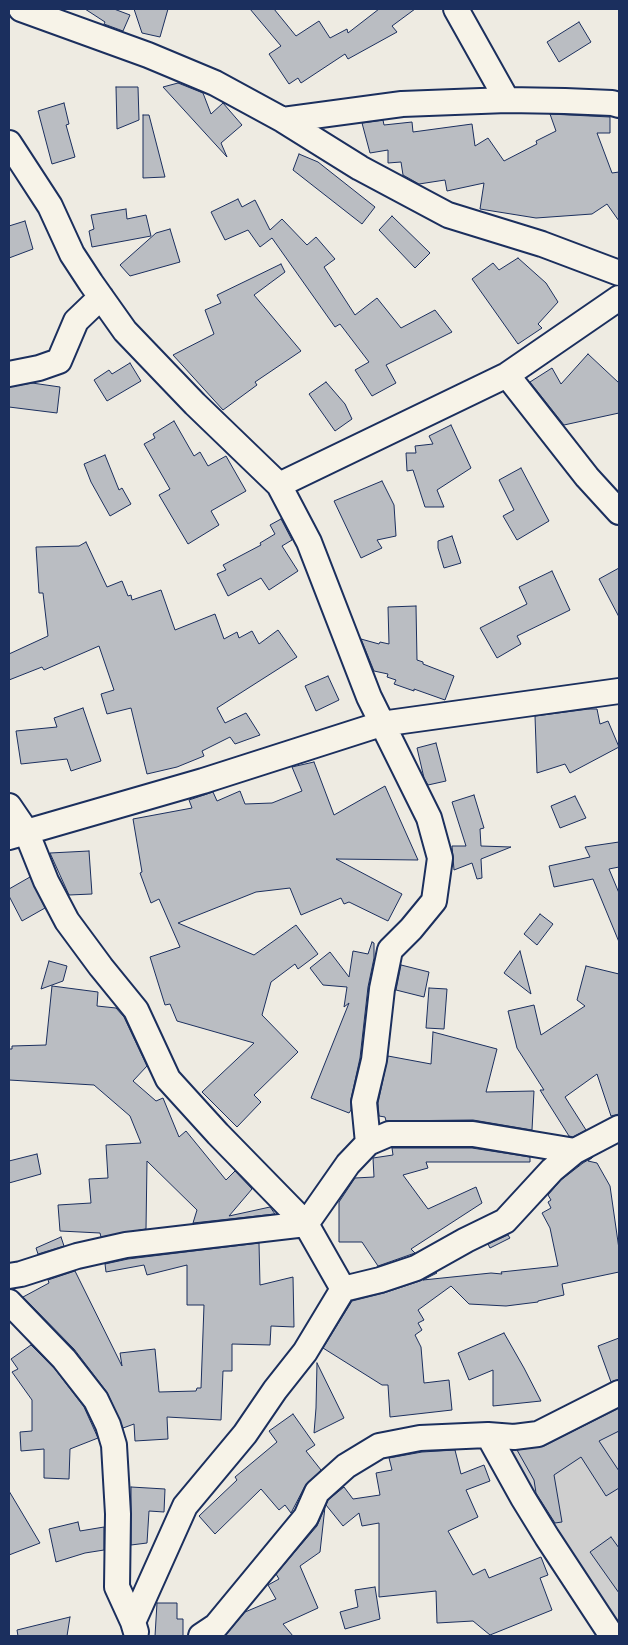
<!DOCTYPE html>
<html>
<head>
<meta charset="utf-8">
<style>
  body { margin:0 }
  #map { position:relative; width:628px; height:1645px; overflow:hidden; background:#eeebe2; font-family:"Gochi Hand",sans-serif }
  canvas { display:block }
  .frame { position:absolute; inset:0; border:10px solid #1b2f5e; pointer-events:none }
</style>
</head>
<body>
<div id="map">
<canvas width="628" height="1645"></canvas>
<div class="frame"></div>
</div>
<script>
const ctx = document.querySelector('canvas').getContext('2d');
ctx.lineJoin = 'round';
function fillPath(path, color) { ctx.fillStyle = color; ctx.fill(path, 'evenodd'); }
const poly = rows => new Path2D(rows.map(r => 'M' + r).join(''));
function strokePath(path, color, width, dash) { ctx.strokeStyle = color; ctx.lineWidth = width; ctx.lineCap = dash ? 'butt' : 'round'; ctx.setLineDash(dash || []); ctx.stroke(path); }
fillPath(poly([
  [619,1382,619,1636,500,1441]
]), '#cfcfcf');
const building = poly([
  [85,9,114,9,130,15,123,31,104,24,105,22,85,9],
  [134,9,168,9,160,37,142,33,134,9],
  [250,9,274,9,296,36,319,21,330,38,347,29,348,33,379,9,415,9,392,26,397,32,348,59,345,54,301,83,298,78,289,84,269,54,281,46,250,9],
  [579,22,591,42,559,62,547,42,579,22],
  [178,83,203,93,211,114,223,103,242,125,221,143,227,157,163,87,178,83],
  [116,87,138,87,139,120,117,129,116,87],
  [64,103,69,124,66,125,75,157,52,164,38,111,64,103],
  [550,114,610,117,610,133,597,133,612,173,619,172,619,221,607,204,592,214,536,218,480,209,484,183,447,191,445,180,419,184,403,175,401,162,388,163,388,150,370,153,362,123,383,120,384,125,412,122,413,132,472,124,475,146,488,138,504,161,537,144,536,141,556,131,550,114],
  [143,115,149,115,165,177,143,178,143,115],
  [299,154,318,162,375,207,362,224,293,170,299,154],
  [238,199,242,207,255,200,270,230,282,219,307,245,316,237,335,259,324,267,355,315,377,298,401,328,435,310,452,332,386,365,396,383,372,396,355,370,369,362,340,324,335,327,272,238,260,247,248,230,225,240,211,212,238,199],
  [126,209,127,219,146,215,151,236,92,247,89,231,94,229,91,215,126,209],
  [392,216,430,253,415,268,379,230,392,216],
  [25,221,33,249,9,258,9,226,25,221],
  [170,229,180,262,130,276,120,265,156,233,170,229],
  [518,258,546,283,558,302,538,324,542,328,518,344,472,279,493,263,499,270,518,258],
  [281,264,285,272,254,295,301,351,255,382,257,385,223,410,173,355,214,334,205,310,221,303,217,295,281,264],
  [588,354,619,383,619,413,564,425,530,382,552,368,561,384,588,354],
  [130,363,141,381,107,401,94,380,109,370,112,374,130,363],
  [326,382,345,404,352,419,335,431,309,394,326,382],
  [32,383,60,387,57,413,9,407,9,387,32,383],
  [174,421,194,456,200,452,208,466,226,456,246,491,211,511,219,525,188,544,159,495,170,489,144,444,155,438,153,434,174,421],
  [451,425,471,468,437,490,444,507,425,507,413,470,407,471,406,453,416,453,415,446,433,444,429,436,451,425],
  [105,455,119,490,122,488,131,504,110,516,91,482,84,464,105,455],
  [521,468,549,521,517,540,503,516,514,510,499,480,521,468],
  [382,481,394,505,396,536,377,540,382,548,361,558,334,501,382,481],
  [281,519,292,540,282,546,298,571,269,590,261,578,228,596,217,574,226,570,223,565,261,545,260,543,275,534,270,525,281,519],
  [452,536,461,563,444,568,438,548,438,541,452,536],
  [86,542,107,587,122,581,128,596,131,595,132,600,161,590,175,630,215,614,224,639,237,632,239,638,252,631,259,644,278,630,297,657,217,708,225,723,246,713,260,735,235,744,230,737,202,751,204,756,177,767,147,774,131,708,107,714,101,694,114,690,99,646,44,670,42,667,9,680,9,654,48,636,43,593,39,593,36,547,79,546,86,542],
  [619,568,619,617,599,579,619,568],
  [552,571,570,610,517,636,521,644,497,658,480,628,527,604,519,587,552,571],
  [416,606,417,660,423,662,423,664,454,676,445,700,414,689,414,691,394,684,396,680,387,677,388,674,374,671,361,639,379,644,380,642,389,644,388,607,416,606],
  [328,676,339,700,316,711,305,686,328,676],
  [83,708,101,761,71,771,67,759,21,764,16,731,57,727,54,718,83,708],
  [589,709,597,709,600,724,608,721,619,747,570,773,565,764,537,773,535,716,589,709],
  [436,743,446,781,428,785,424,778,417,748,436,743],
  [314,762,334,815,385,786,418,860,336,859,402,894,388,921,349,902,344,904,341,898,301,915,290,888,256,892,178,923,254,955,296,925,318,954,298,969,295,964,271,982,262,1015,298,1052,254,1095,261,1102,237,1127,202,1092,254,1043,177,1021,170,1004,165,1005,150,957,180,947,159,899,151,903,140,873,142,872,133,819,192,808,189,800,213,792,217,801,240,791,245,804,272,803,302,791,292,767,314,762],
  [474,795,484,828,480,829,481,846,511,847,481,859,482,878,477,879,472,863,454,870,452,846,466,846,452,802,474,795],
  [575,796,586,818,560,828,551,806,575,796],
  [619,842,619,867,609,869,619,893,619,942,593,879,554,887,549,866,590,857,585,847,619,842],
  [89,851,92,894,69,895,50,853,89,851],
  [30,877,45,908,22,921,9,896,9,889,30,877],
  [540,914,553,924,537,945,524,934,540,914],
  [372,942,374,943,374,958,368,987,360,1058,351,1099,351,1110,349,1113,311,1098,349,1003,344,1007,347,987,323,985,310,968,330,952,349,977,353,951,368,954,372,942],
  [520,951,531,994,504,973,520,951],
  [49,961,67,966,63,981,41,989,49,961],
  [401,965,429,972,424,997,396,990,401,965],
  [586,966,619,974,619,1114,611,1116,597,1074,565,1097,586,1130,573,1137,569,1136,540,1090,544,1090,517,1048,508,1011,534,1005,541,1035,585,1006,577,1000,586,966],
  [52,986,98,992,97,1006,116,1008,124,1017,147,1066,133,1081,156,1101,163,1098,179,1137,186,1131,226,1180,235,1171,252,1189,229,1216,270,1207,275,1214,193,1223,197,1210,147,1161,146,1229,101,1237,100,1233,60,1231,58,1205,91,1203,89,1179,108,1178,106,1145,141,1143,130,1116,94,1085,9,1080,9,1049,12,1049,12,1046,46,1045,52,986],
  [429,988,447,989,444,1029,426,1028,429,988],
  [433,1032,497,1049,486,1092,534,1091,532,1130,473,1120,386,1121,385,1117,379,1116,378,1103,388,1056,431,1064,433,1032],
  [392,1148,472,1148,530,1157,530,1162,426,1162,428,1168,403,1175,428,1209,476,1187,482,1203,411,1249,415,1253,378,1266,362,1242,339,1242,339,1202,355,1178,374,1177,373,1158,393,1155,392,1148],
  [37,1154,41,1174,9,1183,9,1161,37,1154],
  [593,1157,588,1161,597,1163,610,1186,619,1249,619,1272,562,1284,564,1295,538,1301,538,1302,506,1306,469,1304,451,1286,418,1310,424,1320,418,1323,422,1330,415,1335,421,1347,424,1383,449,1380,452,1410,390,1417,388,1385,382,1385,323,1348,352,1301,384,1293,420,1281,436,1272,437,1273,423,1280,491,1273,502,1274,501,1272,558,1266,550,1228,542,1213,551,1208,548,1202,551,1200,548,1195,561,1180,583,1163,593,1157],
  [508,1235,510,1238,490,1248,488,1244,508,1235],
  [61,1237,64,1246,38,1254,36,1248,61,1237],
  [259,1243,260,1285,293,1277,294,1327,271,1326,270,1345,232,1344,232,1371,223,1371,221,1420,167,1417,168,1439,135,1441,134,1424,123,1428,107,1392,74,1349,23,1297,49,1283,48,1280,75,1271,122,1366,120,1353,155,1349,159,1392,196,1391,197,1388,201,1388,204,1305,187,1305,187,1265,147,1275,144,1265,106,1272,105,1264,128,1259,259,1243],
  [504,1333,524,1368,541,1401,493,1406,493,1370,469,1380,458,1353,504,1333],
  [619,1338,619,1379,611,1382,598,1346,619,1338],
  [31,1345,54,1368,84,1407,98,1438,70,1449,69,1479,44,1478,44,1449,21,1451,20,1432,32,1431,32,1400,12,1372,18,1369,11,1359,31,1345],
  [317,1363,344,1418,314,1433,316,1408,317,1363],
  [619,1408,619,1431,599,1441,619,1471,619,1488,606,1496,581,1457,554,1475,562,1522,555,1523,536,1493,534,1480,517,1450,544,1446,619,1408],
  [293,1414,315,1445,306,1451,321,1470,305,1486,291,1513,285,1505,279,1510,261,1489,215,1534,199,1516,237,1480,235,1477,277,1442,269,1431,293,1414],
  [455,1450,461,1474,484,1465,490,1481,466,1490,478,1517,448,1531,473,1575,485,1569,489,1578,541,1557,548,1575,540,1578,552,1610,490,1635,473,1621,437,1623,436,1591,379,1597,379,1523,362,1526,359,1513,343,1526,326,1505,328,1500,344,1487,353,1499,380,1495,376,1473,392,1470,389,1458,422,1452,455,1450],
  [131,1487,165,1489,164,1512,149,1511,147,1543,131,1545,131,1487],
  [9,1491,40,1543,9,1555,9,1491],
  [325,1507,320,1552,300,1566,318,1608,283,1624,293,1636,225,1636,245,1612,276,1599,268,1585,279,1579,276,1574,317,1526,325,1507],
  [78,1522,80,1531,104,1527,104,1550,85,1553,56,1562,49,1529,78,1522],
  [611,1537,619,1548,619,1593,590,1552,611,1537],
  [375,1587,380,1619,345,1629,340,1612,358,1607,355,1590,375,1587],
  [157,1603,177,1603,177,1619,183,1619,183,1636,155,1636,157,1603],
  [70,1617,67,1636,18,1636,17,1630,70,1617]
]);
fillPath(building, '#babdc2');
strokePath(building, '#1b2f5e', 1);
const minor = poly([
  [21,9,148,55,215,83,283,120,360,168,448,215,542,244,619,273],
  [456,9,507,100],
  [283,120,402,104,507,100,565,101,612,103,619,105],
  [9,143,50,206,72,254,91,283,125,331,195,404,279,485,309,542,369,697,429,818,440,858,434,901,411,929,390,950,382,989,374,1060,364,1102,368,1143],
  [9,374,39,368,59,361,76,321,101,297],
  [507,375,587,477,619,512],
  [279,485,507,375,619,298],
  [9,806,26,831,46,881,67,921,101,967,136,1010,168,1079,218,1134,306,1224,343,1289],
  [9,837,203,781,381,724,619,691],
  [9,1276,21,1274,77,1256,126,1245,306,1224,348,1164,368,1143,389,1134,473,1134,575,1151],
  [9,1302,64,1359,96,1400,108,1425,114,1445,118,1514,117,1587,133,1622,136,1632],
  [488,1435,523,1498,547,1537,612,1636],
  [133,1622,185,1506,245,1434,275,1390,305,1352,343,1289,380,1280,416,1268,466,1240,505,1221,552,1170,575,1151,619,1128],
  [201,1636,216,1626,306,1517,317,1492,346,1466,379,1446,420,1438,488,1435,514,1437,538,1434,619,1393]
]);
strokePath(minor, '#1b2f5e', 28);
strokePath(minor, '#f7f3e8', 24);
</script>
</body>
</html>
